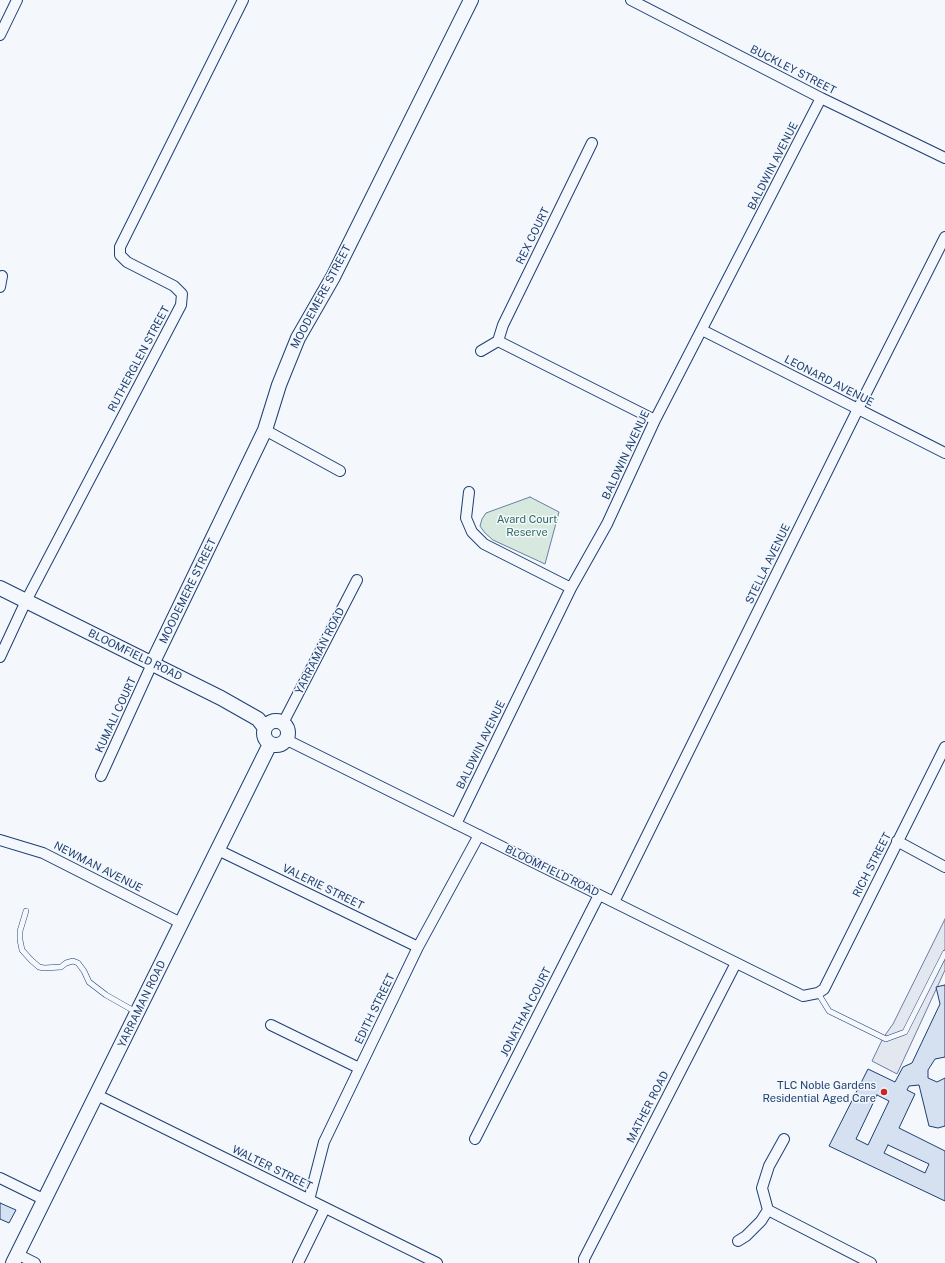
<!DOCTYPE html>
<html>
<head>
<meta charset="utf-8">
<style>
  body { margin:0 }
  canvas { display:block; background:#f4f7fb }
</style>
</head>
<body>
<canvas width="945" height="1263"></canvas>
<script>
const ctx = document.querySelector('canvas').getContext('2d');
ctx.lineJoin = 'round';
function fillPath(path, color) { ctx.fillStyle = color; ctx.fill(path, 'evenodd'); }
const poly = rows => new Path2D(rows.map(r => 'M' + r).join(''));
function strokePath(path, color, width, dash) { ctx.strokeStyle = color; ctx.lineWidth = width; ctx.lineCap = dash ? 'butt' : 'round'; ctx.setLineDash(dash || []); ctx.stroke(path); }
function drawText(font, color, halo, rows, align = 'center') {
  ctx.font = font + ' "Public Sans",sans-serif'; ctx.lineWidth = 3; ctx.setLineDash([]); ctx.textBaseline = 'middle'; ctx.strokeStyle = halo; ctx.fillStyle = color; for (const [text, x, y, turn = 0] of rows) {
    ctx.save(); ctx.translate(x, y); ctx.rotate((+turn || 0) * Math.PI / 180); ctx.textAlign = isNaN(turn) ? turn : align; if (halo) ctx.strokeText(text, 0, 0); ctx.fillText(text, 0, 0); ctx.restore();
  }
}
const green = poly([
  [530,497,559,512,545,564,493,540,485,533,480,526,482,519,486,513,530,497]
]);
fillPath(green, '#d7e8df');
strokePath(green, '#687fa3', 1);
const parking = poly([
  [945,919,945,970,897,1074,872,1061,883,1038,893,1024,945,919]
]);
fillPath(parking, '#e3e8f0');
strokePath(parking, '#687fa3', 1);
const building = poly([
  [945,985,945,1057,935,1059,928,1070,928,1078,937,1082,945,1078,945,1126,938,1128,929,1126,919,1085,909,1086,907,1090,915,1094,899,1128,945,1151,945,1201,829,1146,868,1069,895,1082,903,1067,912,1063,940,1004,936,987,945,985],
  [877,1095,889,1101,868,1145,856,1139,877,1095],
  [888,1145,929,1164,925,1173,884,1153,888,1145],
  [0,1203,16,1210,9,1223,0,1219,0,1203]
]);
fillPath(building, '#d5e0f0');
strokePath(building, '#1d3f73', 1);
const lane = poly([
  [26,911,20,931,20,940,22,950,31,960,39,967,44,968,61,967,66,963,73,961,78,963,84,971,89,982,106,995,136,1012],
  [818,993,829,1011,886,1039,905,1032,945,953]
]);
const street = poly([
  [631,0,821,98,945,158],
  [0,35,17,0],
  [592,143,503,325,498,341,655,420],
  [0,287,2,276],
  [702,330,945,453],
  [481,351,498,341],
  [265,430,340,471],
  [469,492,466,518,472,532,484,544,571,588],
  [0,657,26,601,181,305,182,294,174,286,127,262,120,255,120,247,243,0],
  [283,723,357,580],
  [287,740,803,996,818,993,824,989,945,747],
  [101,776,152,664],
  [456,824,571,588,607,524,655,420,821,98],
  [0,840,43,853,181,923],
  [897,841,945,867],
  [218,850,418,947],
  [614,902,858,409,945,237],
  [271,1025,359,1068],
  [97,1095,437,1263],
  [475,1139,599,895],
  [0,1178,43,1199],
  [309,1200,324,1142,418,947,479,835],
  [768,1210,871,1263],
  [738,1241,746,1236,761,1221,768,1210,762,1188,769,1166,784,1139],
  [17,1254,35,1263],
  [298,1263,325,1208],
  [584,1263,584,1259,736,963]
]);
const secondary = poly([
  [0,588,221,698,258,719,265,728],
  [152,664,265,430,279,385,298,338,333,277,471,0],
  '264 733a12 12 0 1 1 24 0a12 12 0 1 1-24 0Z',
  [13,1263,270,744]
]);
strokePath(lane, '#1d3f73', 6);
strokePath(street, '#1d3f73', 12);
strokePath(secondary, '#1d3f73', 16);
strokePath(lane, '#f4f7fb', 5);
strokePath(street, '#f4f7fb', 10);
strokePath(secondary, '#f4f7fb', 14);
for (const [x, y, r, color] of [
  [884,1092,4,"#c62828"]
]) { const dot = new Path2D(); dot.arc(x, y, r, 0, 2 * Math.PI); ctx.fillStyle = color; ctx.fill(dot); strokePath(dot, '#f4f7fb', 1.5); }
drawText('11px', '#1d3f73', '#f4f7fb', [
  ["BUCKLEY STREET",793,70,27],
  ["BALDWIN AVENUE",773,166,-63],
  ["REX COURT",533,236,-64],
  ["MOODEMERE STREET",321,297,-62],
  ["RUTHERGLEN STREET",139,359,-62],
  ["LEONARD AVENUE",829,381,27],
  ["BALDWIN AVENUE",626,455,-65],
  ["STELLA AVENUE",768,564,-64],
  ["MOODEMERE STREET",188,591,-64],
  ["YARRAMAN ROAD",320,651,-63],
  ["BLOOMFIELD ROAD",135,655,26],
  ["KUMALI COURT",116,715,-65],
  ["BALDWIN AVENUE",481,745,-64],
  ["RICH STREET",872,865,-63],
  ["NEWMAN AVENUE",98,867,27],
  ["BLOOMFIELD ROAD",552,871,26],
  ["VALERIE STREET",323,887,26],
  ["YARRAMAN ROAD",142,1004,-64],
  ["EDITH STREET",375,1009,-64],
  ["JONATHAN COURT",526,1012,-63],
  ["MATHER ROAD",648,1107,-63],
  ["WALTER STREET",272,1168,26]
]);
drawText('11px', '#2c6c60', '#f4f7fb', [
  ["Avard Court",527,520],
  ["Reserve",527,533]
]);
drawText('11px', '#1d3f73', '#f4f7fb', [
  ["TLC Noble Gardens",876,1086],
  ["Residential Aged Care",876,1099]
], 'right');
</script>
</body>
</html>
